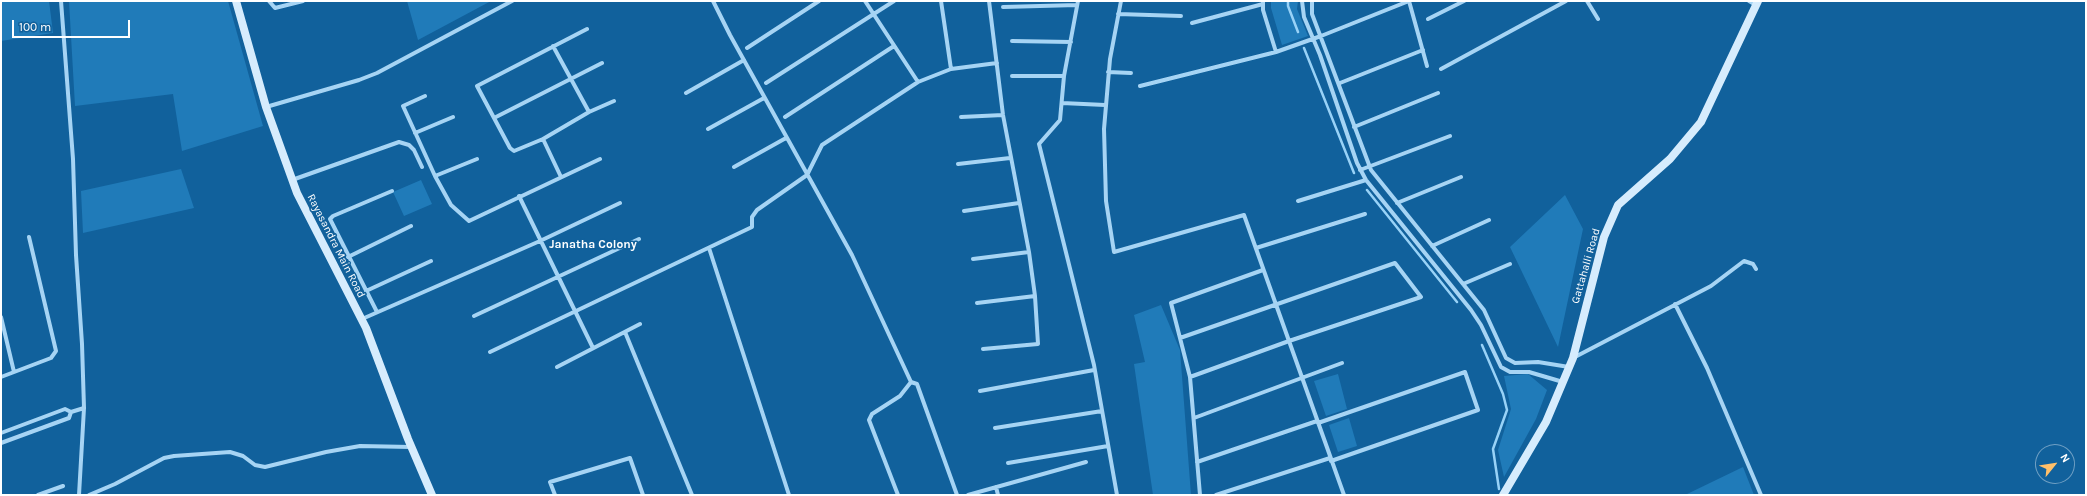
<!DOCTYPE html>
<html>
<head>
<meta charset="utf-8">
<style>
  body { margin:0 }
  #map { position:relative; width:2087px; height:496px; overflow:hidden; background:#11619c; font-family:Karla,sans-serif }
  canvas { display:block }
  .frame { position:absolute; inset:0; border:2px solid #fff; pointer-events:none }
  .north { position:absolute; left:2035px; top:444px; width:40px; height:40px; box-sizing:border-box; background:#11619c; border:1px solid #70a0c4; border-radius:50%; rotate:60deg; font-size:11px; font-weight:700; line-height:16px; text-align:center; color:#fff }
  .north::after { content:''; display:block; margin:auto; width:14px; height:18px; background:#ffbf69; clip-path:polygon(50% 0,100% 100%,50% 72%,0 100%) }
  .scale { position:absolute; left:12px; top:20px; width:118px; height:18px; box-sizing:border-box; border:2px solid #fff; border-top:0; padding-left:5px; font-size:12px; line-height:14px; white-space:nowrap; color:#fff; -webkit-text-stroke:3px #11619c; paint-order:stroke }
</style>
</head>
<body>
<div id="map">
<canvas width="2087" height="496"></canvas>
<div class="frame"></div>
<div class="north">N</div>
<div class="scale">100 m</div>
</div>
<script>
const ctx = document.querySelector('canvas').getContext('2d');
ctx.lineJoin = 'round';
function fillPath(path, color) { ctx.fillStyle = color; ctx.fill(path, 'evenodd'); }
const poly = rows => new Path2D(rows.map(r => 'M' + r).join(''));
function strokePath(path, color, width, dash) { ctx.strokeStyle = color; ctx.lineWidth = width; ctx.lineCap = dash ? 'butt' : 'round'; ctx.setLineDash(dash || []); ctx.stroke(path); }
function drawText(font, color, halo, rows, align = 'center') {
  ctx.font = font + ' Karla,sans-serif'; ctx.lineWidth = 3; ctx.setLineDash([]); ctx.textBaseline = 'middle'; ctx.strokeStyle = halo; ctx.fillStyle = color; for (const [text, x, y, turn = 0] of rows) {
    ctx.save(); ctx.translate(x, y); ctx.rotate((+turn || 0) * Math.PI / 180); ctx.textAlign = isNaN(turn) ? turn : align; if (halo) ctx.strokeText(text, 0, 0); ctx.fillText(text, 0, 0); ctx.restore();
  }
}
fillPath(poly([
  [1,1,49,1,53,33,1,41],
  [69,1,228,1,263,126,182,151,173,94,75,106],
  [407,1,491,1,418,40],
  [1271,1,1298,1,1297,9,1308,36,1282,45,1271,8],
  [181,169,194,208,83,233,81,191],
  [421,180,432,204,404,216,393,192],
  [1565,195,1583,229,1558,347,1510,247],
  [1161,305,1180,350,1191,495,1153,495,1134,364,1145,362,1134,315],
  [1338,374,1347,409,1326,416,1314,381],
  [1528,374,1547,390,1536,419,1504,477,1498,450,1511,409,1504,376],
  [1349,418,1357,446,1338,452,1329,425],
  [1743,467,1754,495,1685,495]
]), '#207bb9');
strokePath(poly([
  [1288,1,1288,6,1298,32],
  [1304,48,1354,173],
  [1367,190,1457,302],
  [1482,345,1503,394,1507,410,1493,449,1499,489]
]), '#98d2f7', 2.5);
strokePath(poly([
  [61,1,73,159,76,255,82,344,84,408,79,495],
  [269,1,275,8,303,1],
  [713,1,730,35,852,255,911,382,917,384,957,495],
  [865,1,918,82],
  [941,1,951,69,997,63],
  [1078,1,1064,76,1060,120,1039,144,1094,365,1117,495],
  [1121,1,1110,59,1104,129,1106,201,1114,252,1244,215,1344,495],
  [1263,1,1263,10,1276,52],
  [1302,1,1304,17,1320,55,1357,163,1366,180,1471,310,1481,325,1501,367,1510,372,1529,372,1563,382],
  [1312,1,1312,14,1371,170,1484,310,1506,358,1515,363,1538,362,1569,367],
  [1409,1,1427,66],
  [1587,1,1598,19],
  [1749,1,1756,5],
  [1003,7,1077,5],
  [1118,14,1181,16],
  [1428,19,1464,1],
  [1192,23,1263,4],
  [1012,41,1071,42],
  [747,48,819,1],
  [1441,69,1566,1],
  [1108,72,1131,73],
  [1012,76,1064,76],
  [766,83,894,1],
  [1340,83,1423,50],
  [1140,86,1276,52,1321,36,1409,1],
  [686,93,744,60],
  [425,96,403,106,435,176,451,205,469,221,600,159],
  [1062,103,1105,105],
  [266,107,359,80,377,73,512,1],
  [589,112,614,101],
  [785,117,894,46],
  [961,117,1003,115],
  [494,118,602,63],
  [1354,127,1438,93],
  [708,129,764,98],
  [415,133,453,117],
  [543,139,589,112,553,46],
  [958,164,1010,158],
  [734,167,786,138],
  [1360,170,1450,136],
  [435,176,477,159],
  [561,177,543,139,514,151,510,148,477,86,587,29],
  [292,180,399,142,409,145,414,150,422,167],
  [519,196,593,348],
  [1298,201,1366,180],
  [1397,203,1461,177],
  [964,211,1019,203],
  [1432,246,1489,220],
  [709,248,789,495],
  [1256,248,1365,214],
  [348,257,411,226],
  [973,259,1029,252],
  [1463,284,1510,264],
  [366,291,431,261],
  [977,303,1035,296],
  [1675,304,1707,368,1761,495],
  [377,312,330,219,333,216,392,191],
  [474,316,639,239],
  [1,317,14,372],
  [362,319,540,241,620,203],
  [625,332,692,495],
  [1180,338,1395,263,1421,297,1289,341,1190,377],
  [983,349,1038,344,1035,296,1029,252,1003,115,989,1],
  [490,352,752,227,752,217,757,210,807,175,822,145,918,82,951,69],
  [1573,358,1711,286,1744,261,1753,264,1756,269],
  [557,367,640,324],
  [1,377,51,358,56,351,29,237],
  [980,391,1094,370],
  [1194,418,1342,363],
  [1318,423,1465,372,1478,410,1331,461],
  [995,428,1102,411],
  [1,433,65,409,71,412],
  [1,443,69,418,71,412,84,408],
  [1197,462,1317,421],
  [1008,463,1108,446],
  [996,487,998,495],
  [38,495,63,486],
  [89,495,115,484,164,458,174,456,230,452,243,456,255,465,265,467,326,452,360,446,411,447],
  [555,495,550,482,630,458,643,495],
  [898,495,869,420,872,414,900,396,911,382],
  [968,495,1086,462],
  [1200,495,1190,377,1171,303,1263,270],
  [1216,495,1330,458]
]), '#a6d4f4', 4);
strokePath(poly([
  [236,1,266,107,297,193,366,328,408,439,432,495],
  [1503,495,1546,422,1573,358,1604,237,1618,205,1670,159,1701,122,1758,1]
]), '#d6ecfd', 8);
drawText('11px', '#fff', '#11619c', [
  ["Rayasandra Main Road",336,246,63],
  ["Gattahalli Road",1586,266,-74]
]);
drawText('bold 12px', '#fff', '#11619c', [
  ["Janatha Colony",593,245]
]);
</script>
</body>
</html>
